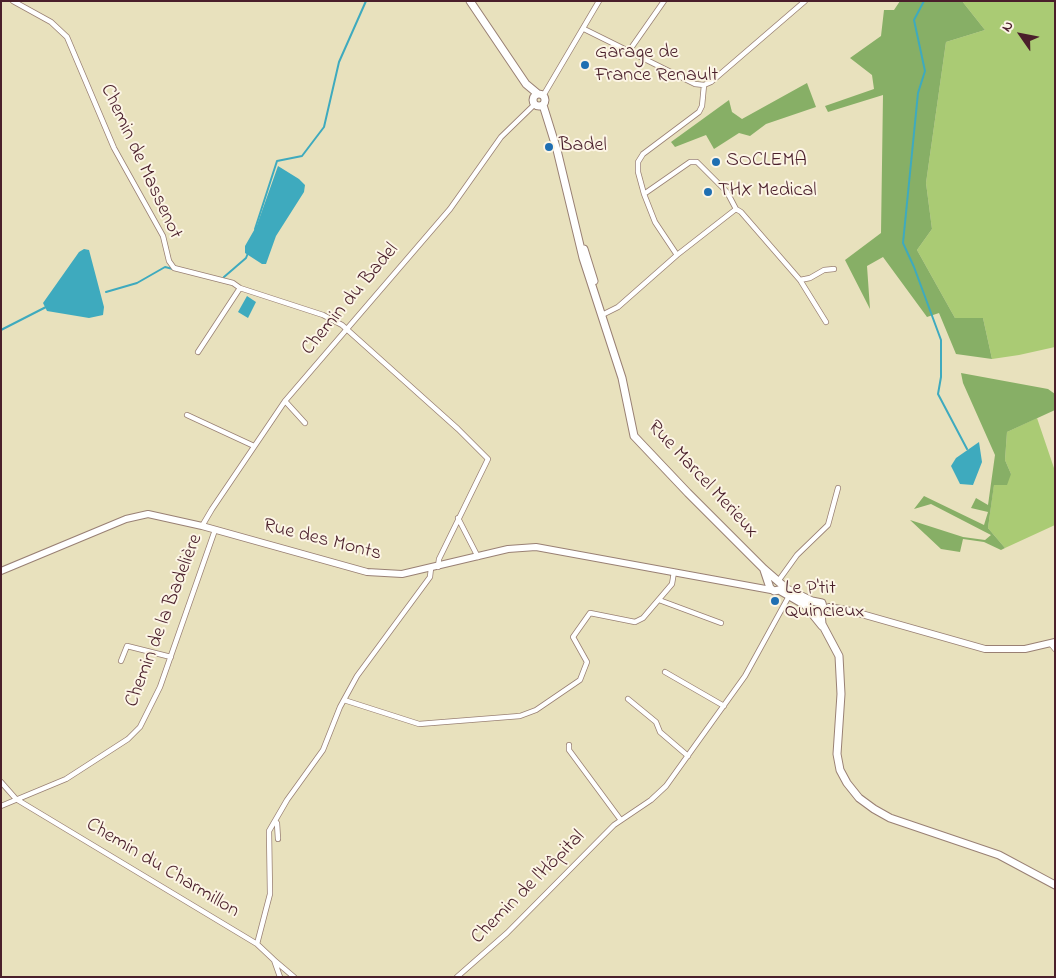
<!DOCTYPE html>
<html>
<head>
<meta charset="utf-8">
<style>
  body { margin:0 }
  #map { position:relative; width:1056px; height:978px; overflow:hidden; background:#e8e1bd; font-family:"Indie Flower",sans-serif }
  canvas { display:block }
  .frame { position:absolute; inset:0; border:2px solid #4a1f2b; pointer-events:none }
  .north { position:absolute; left:996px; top:10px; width:50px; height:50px; -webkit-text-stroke:4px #fcf5e5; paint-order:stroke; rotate:303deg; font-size:14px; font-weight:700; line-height:20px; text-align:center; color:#4a1f2b }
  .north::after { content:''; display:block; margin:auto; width:18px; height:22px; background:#4a1f2b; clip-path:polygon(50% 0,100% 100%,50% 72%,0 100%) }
</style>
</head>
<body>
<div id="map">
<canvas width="1056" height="978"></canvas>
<div class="frame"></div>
<div class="north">N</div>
</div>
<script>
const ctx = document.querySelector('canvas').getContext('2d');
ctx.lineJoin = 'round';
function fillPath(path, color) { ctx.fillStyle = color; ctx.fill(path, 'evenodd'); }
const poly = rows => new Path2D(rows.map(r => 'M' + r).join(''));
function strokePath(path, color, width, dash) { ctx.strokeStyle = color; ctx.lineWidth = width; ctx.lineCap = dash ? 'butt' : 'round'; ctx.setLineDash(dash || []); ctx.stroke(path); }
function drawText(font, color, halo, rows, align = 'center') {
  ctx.font = font + ' "Indie Flower",sans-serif'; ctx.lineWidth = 4; ctx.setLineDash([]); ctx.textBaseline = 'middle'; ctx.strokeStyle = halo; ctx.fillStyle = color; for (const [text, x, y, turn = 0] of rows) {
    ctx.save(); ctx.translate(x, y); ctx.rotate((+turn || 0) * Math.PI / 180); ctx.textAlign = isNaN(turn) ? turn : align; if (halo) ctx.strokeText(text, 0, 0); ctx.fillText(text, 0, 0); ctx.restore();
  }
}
fillPath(poly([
  [962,1,1055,1,1055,347,1019,355,992,359,983,318,955,318,917,250,932,229,926,183,946,42,985,30],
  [1037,418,1055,471,1055,525,1005,548,988,528,994,484,1011,474,1005,460,1007,432]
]), '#aacb74');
fillPath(poly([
  [900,1,962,1,985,30,946,42,926,183,932,229,917,250,955,318,983,318,992,359,956,354,939,313,927,317,883,257,867,266,870,309,845,260,881,233,883,95,828,112,825,106,874,89,872,75,850,58,881,36,884,10,894,10],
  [807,83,816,107,766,124,750,136,739,133,714,149,706,135,675,147,671,142,729,100,732,112,742,119],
  [961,373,1048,389,1055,394,1055,410,1007,432,1005,460,1011,474,1007,485,994,485,988,528,1005,548,1001,550,984,542,963,539,960,552,941,549,910,520,963,537,985,540,991,535,931,504,914,509,924,496,984,525,988,512,971,508,976,498,988,505,995,455,963,383]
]), '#87af66');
fillPath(poly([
  [278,166,299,179,305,185,304,192,276,236,266,264,262,264,245,253,245,246,257,225],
  [84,249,89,250,104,307,103,315,89,318,47,311,43,303,79,252],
  [247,296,256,302,248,318,238,312],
  [979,442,982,462,973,485,960,484,951,466,956,458]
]), '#3eaabe');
strokePath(poly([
  [924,1,914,20,925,71,918,93,903,243,914,267,941,340,941,377,938,394,967,449],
  [255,229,277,161,302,156,324,127,339,62,366,1],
  [224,277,246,258,248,253],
  [106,292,137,283,165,267,173,269],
  [1,330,46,307]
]), '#3eaabe', 2);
const street = poly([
  [13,1,51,22,67,37,114,148,163,236,169,261,174,268,233,283,240,288,323,315,342,325,458,429,488,459,439,559,438,567],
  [584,29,695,84,704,85,711,82,805,1],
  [629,51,664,1],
  [543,96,599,1],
  [644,194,690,162,697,162,727,192,736,209],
  [736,209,741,212,800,280,826,322],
  [677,255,655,222,644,194,638,172,638,162,643,154,699,112,702,106,704,85],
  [800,280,810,278,824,270,834,269],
  [602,315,618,307,677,255,736,209],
  [198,352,240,288],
  [285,401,305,423],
  [187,415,254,446],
  [458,518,478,557],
  [202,526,212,509,285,401,450,209,501,137,535,104],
  [779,580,797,555,828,525,838,488],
  [659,600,721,623],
  [1051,644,1055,649],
  [121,661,127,646,171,657],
  [665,672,724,706],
  [628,699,656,722,660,732,688,756],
  [344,700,419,724,520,716,536,710,580,680,587,662,573,637,590,613,635,622,643,618,672,584,674,572],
  [569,745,569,750,620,819],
  [1,782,16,799,257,944,274,960,280,977],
  [1,806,66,779,128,739,140,727,160,687,215,530],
  [275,821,277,823,278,839],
  [257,944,270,894,269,831,287,800,323,750,340,707,357,676,430,577,431,568],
  [274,960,294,977],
  [457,977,507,933,614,825,651,800,666,786,745,676,789,596]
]);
const secondary = poly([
  [1,571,126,519,148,514,202,526,367,572,402,574,508,549,536,547,771,590],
  [823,610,829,607,851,611,985,649,1025,649,1055,642]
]);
const primary = poly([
  [470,1,526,84,538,94],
  '533 100a6 6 0 1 1 12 0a6 6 0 1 1-12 0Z',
  [543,105,557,150,583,258,622,378,634,436,688,493,764,569,787,589,812,601,822,603,823,607,821,612,813,614],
  [584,249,594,281],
  [764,570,770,588,774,591,779,590],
  [779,590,805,605,822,626],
  [821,612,822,624,839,656,841,694,837,754,840,770,847,783,859,798,874,809,890,818,999,855,1055,885]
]);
strokePath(street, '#998074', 6);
strokePath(secondary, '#998074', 8);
strokePath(primary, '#998074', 9);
strokePath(street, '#fff', 4.5);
strokePath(secondary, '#fff', 6);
strokePath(primary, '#fff', 7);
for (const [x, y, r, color] of [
  [585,65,5,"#1f6fb2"],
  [549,147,5,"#1f6fb2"],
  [716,162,5,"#1f6fb2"],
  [708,192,5,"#1f6fb2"],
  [775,601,5,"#1f6fb2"]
]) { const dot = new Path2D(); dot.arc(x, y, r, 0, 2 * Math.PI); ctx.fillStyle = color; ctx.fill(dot); strokePath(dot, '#fcf5e5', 2); }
drawText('20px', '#4a1f2b', '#fcf5e5', [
  ["Garage de",595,54],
  ["France Renault",595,77],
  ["Badel",559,147],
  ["SOCLEMA",726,162],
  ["THX Medical",718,192],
  ["Le P'tit",785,590],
  ["Quincieux",785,613]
], 'left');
drawText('20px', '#4a1f2b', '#fcf5e5', [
  ["Chemin de Massenot",140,162,65],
  ["Chemin du Badel",351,300,-50],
  ["Rue Marcel Merieux",702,480,47],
  ["Rue des Monts",322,541,14],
  ["Chemin de la Badelière",165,621,-69],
  ["Chemin du Charmillon",162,869,31],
  ["Chemin de l'Hôpital",529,888,-45]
]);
</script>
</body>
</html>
